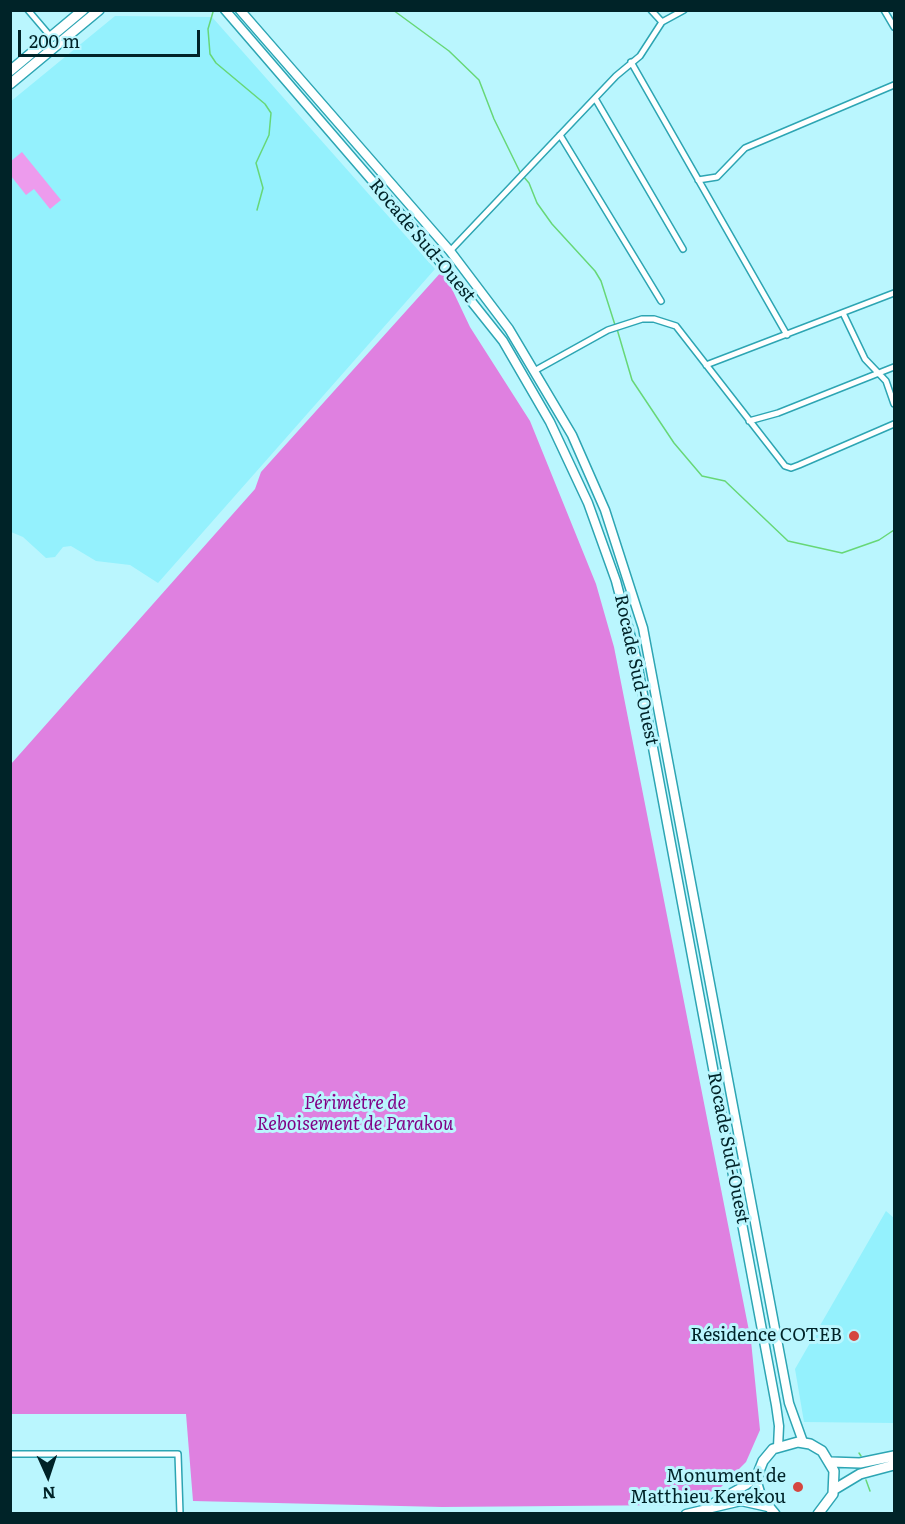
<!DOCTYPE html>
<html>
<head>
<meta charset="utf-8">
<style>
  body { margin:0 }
  #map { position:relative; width:905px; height:1524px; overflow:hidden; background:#baf6fe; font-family:Literata,serif }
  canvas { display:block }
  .frame { position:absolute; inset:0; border:12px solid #002328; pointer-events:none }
  .north { position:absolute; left:18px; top:1446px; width:60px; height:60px; -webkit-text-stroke:4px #baf6fe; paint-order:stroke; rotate:177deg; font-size:16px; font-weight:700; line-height:24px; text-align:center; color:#002328 }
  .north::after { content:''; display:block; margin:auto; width:21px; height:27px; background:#002328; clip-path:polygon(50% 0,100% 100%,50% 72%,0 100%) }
  .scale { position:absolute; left:18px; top:30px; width:182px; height:27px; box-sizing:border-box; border:3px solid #002328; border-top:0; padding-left:8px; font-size:18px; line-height:21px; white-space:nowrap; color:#002328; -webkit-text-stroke:4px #baf6fe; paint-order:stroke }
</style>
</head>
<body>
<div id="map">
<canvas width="905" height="1524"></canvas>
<div class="frame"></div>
<div class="north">N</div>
<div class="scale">200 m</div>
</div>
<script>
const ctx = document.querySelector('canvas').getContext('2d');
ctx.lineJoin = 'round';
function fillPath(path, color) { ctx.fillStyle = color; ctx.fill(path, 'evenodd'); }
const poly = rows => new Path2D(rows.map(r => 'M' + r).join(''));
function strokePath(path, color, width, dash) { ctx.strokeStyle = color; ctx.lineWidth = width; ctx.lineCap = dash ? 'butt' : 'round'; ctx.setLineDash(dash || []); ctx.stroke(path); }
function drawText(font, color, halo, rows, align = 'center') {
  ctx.font = font + ' Literata,serif'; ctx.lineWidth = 6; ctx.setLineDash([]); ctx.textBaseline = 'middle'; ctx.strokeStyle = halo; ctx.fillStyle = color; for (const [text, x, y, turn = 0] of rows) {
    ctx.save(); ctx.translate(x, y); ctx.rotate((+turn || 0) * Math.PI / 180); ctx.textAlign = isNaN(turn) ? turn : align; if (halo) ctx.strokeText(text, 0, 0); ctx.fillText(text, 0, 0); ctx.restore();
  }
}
fillPath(poly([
  [115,16,212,17,435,269,158,583,130,565,96,561,71,546,63,547,55,557,46,558,23,537,11,532,10,102],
  [886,1211,894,1218,894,1423,804,1422,795,1369]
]), '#94f1fd');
fillPath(poly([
  [22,152,61,200,50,209,34,189,26,195,11,176,11,161]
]), '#ed9bed');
fillPath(poly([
  [443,270,470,327,530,421,596,584,614,647,751,1341,760,1430,746,1462,720,1488,679,1505,442,1507,193,1501,186,1414,11,1414,11,764,255,489,261,472]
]), '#df80e0');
strokePath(poly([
  [393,10,449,51,479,80,494,119,520,172],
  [213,12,208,29,210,54,216,63,265,104,271,113,269,135,256,163,263,188,257,210],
  [523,176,529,183,537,203,552,224,595,271,601,281,615,325],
  [617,329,632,380,674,443,702,476,725,481,788,541,842,553,879,540,894,530],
  [859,1453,861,1456],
  [866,1480,870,1491]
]), '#67d777', 1.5);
const street = poly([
  [28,10,51,37],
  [651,10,662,22],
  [884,10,894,27],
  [631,62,787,335],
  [596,100,683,249],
  [560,135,661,301],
  [698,180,717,177,745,148,894,85],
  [450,251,616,76,640,56,662,22,684,10],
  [843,313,865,359,886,381,894,404],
  [706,365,894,293],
  [536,370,608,330,642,319,654,319,676,326,785,466,791,468,799,465,894,424],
  [749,421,778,413,894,367],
  [10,1454,178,1454,180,1514]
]);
const secondary = poly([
  [225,10,412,227,503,341,550,422,588,503,616,581,636,657,776,1405,779,1426,778,1447],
  [240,10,450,251,509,329,572,435,605,510,643,628,789,1403,803,1442],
  [715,1502,746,1485,758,1476],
  [686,1514,741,1501,768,1507]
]);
const primary = poly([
  [10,71,83,10],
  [10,84,99,10],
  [831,1462,860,1463,894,1456],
  [835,1489,860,1474,894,1465],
  [775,1514,761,1497,757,1484,759,1471,763,1461,773,1449,798,1442,810,1444,822,1451,834,1471,833,1494,818,1514]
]);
strokePath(street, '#2da5b3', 8);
strokePath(secondary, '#2da5b3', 11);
strokePath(primary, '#2da5b3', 12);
strokePath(street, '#fff', 5);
strokePath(secondary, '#fff', 8);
strokePath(primary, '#fff', 9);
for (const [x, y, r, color] of [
  [854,1336,6,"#d54640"],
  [798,1487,6,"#d54640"]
]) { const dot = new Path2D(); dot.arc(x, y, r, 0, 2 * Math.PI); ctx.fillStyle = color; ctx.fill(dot); strokePath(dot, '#baf6fe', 2); }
drawText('18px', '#002328', '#baf6fe', [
  ["Rocade Sud-Ouest",422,241,50],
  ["Rocade Sud-Ouest",636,670,78],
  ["Rocade Sud-Ouest",728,1148,79]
]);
drawText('italic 18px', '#810085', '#baf6fe', [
  ["Périmètre de",355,1104],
  ["Reboisement de Parakou",355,1125]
]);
drawText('18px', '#002328', '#baf6fe', [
  ["Résidence COTEB",842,1336],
  ["Monument de",786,1477],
  ["Matthieu Kerekou",786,1498]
], 'right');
</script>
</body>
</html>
